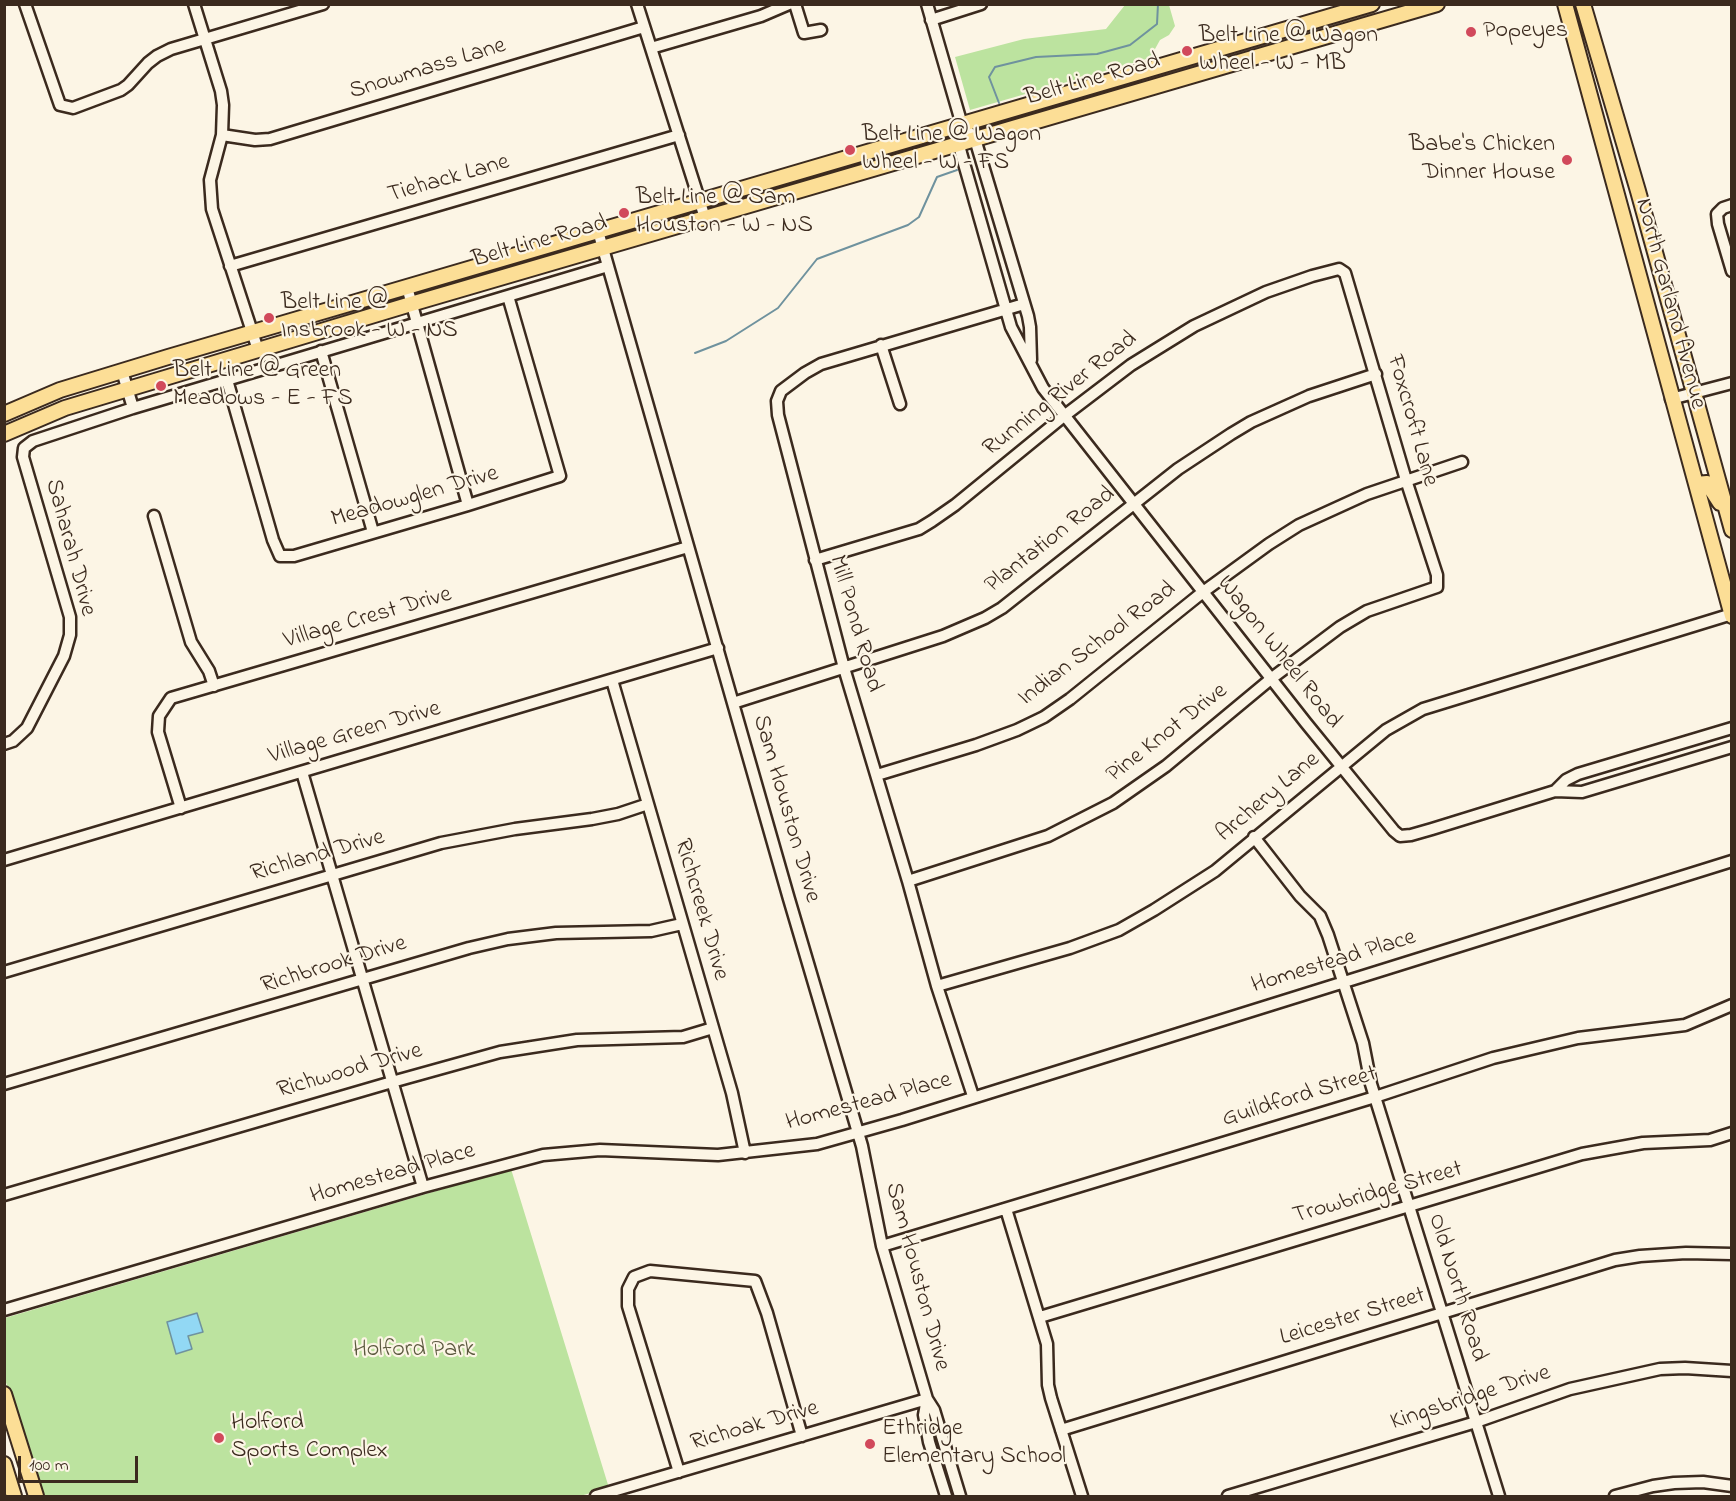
<!DOCTYPE html>
<html>
<head>
<meta charset="utf-8">
<style>
  body { margin:0 }
  #map { position:relative; width:1736px; height:1501px; overflow:hidden; background:#fcf5e5; font-family:"Indie Flower",sans-serif }
  canvas { display:block }
  .frame { position:absolute; inset:0; border:6px solid #3b2a1e; pointer-events:none }
  .scale { position:absolute; left:18px; top:1456px; width:120px; height:27px; box-sizing:border-box; border:3px solid #3b2a1e; border-top:0; padding-left:8px; font-size:18px; line-height:21px; white-space:nowrap; color:#3b2a1e; -webkit-text-stroke:4px #fcf5e5; paint-order:stroke }
</style>
</head>
<body>
<div id="map">
<canvas width="1736" height="1501"></canvas>
<div class="frame"></div>
<div class="scale">100 m</div>
</div>
<script>
const ctx = document.querySelector('canvas').getContext('2d');
ctx.lineJoin = 'round';
function fillPath(path, color) { ctx.fillStyle = color; ctx.fill(path, 'evenodd'); }
const poly = rows => new Path2D(rows.map(r => 'M' + r).join(''));
function strokePath(path, color, width, dash) { ctx.strokeStyle = color; ctx.lineWidth = width; ctx.lineCap = dash ? 'butt' : 'round'; ctx.setLineDash(dash || []); ctx.stroke(path); }
function drawText(font, color, halo, rows, align = 'center') {
  ctx.font = font + ' "Indie Flower",sans-serif'; ctx.lineWidth = 4.5; ctx.setLineDash([]); ctx.textBaseline = 'middle'; ctx.strokeStyle = halo; ctx.fillStyle = color; for (const [text, x, y, turn = 0] of rows) {
    ctx.save(); ctx.translate(x, y); ctx.rotate((+turn || 0) * Math.PI / 180); ctx.textAlign = isNaN(turn) ? turn : align; if (halo) ctx.strokeText(text, 0, 0); ctx.fillText(text, 0, 0); ctx.restore();
  }
}
fillPath(poly([
  [1125,5,1169,5,1175,26,1169,35,1160,40,1150,58,970,110,955,57,1024,39,1106,29],
  [511,1169,609,1488,580,1496,40,1496,5,1379,5,1318]
]), '#bce39f');
const water = poly([
  [197,1313,203,1332,188,1336,192,1349,176,1354,167,1322,197,1313]
]);
fillPath(water, '#92d8f4');
strokePath(water, '#6f929e', 1.5);
strokePath(poly([
  [999,103,989,77,995,67,1036,57,1097,54,1130,45,1157,24,1158,4],
  [695,353,726,341,778,308,817,259,908,225,919,217,937,177,957,170]
]), '#6f929e', 2);
const minor = poly([
  [25,4,60,105,73,108,121,90,128,85,148,63,157,56,171,49,323,4],
  [194,4,221,91,223,105,222,135,210,180,212,209,258,350],
  [637,4,705,218],
  [795,4,804,33,821,30],
  [927,4,962,125,959,144,961,153,1011,327,1043,388,1306,723,1394,831,1400,836,1411,835,1432,829,1555,791,1566,780,1578,774,1732,728],
  [931,20,981,4],
  [651,48,761,16,789,4],
  [962,125,975,139,978,149,1028,316,1030,327,1031,360],
  [222,135,255,140,270,139,644,27],
  [1732,205,1723,208,1717,214,1718,224,1732,271],
  [598,231,789,899,862,1146,882,1246,927,1399,934,1410,960,1496],
  [230,266,679,135],
  [407,287,468,505],
  [881,345,900,404],
  [321,351,373,532],
  [122,371,133,408],
  [227,380,273,540,280,556,294,556,468,505,560,476,508,296],
  [1671,399,1732,383],
  [154,516,191,642,209,671,214,686],
  [815,560,919,529,932,521,955,505,1064,416,1131,365,1194,326,1266,292,1312,276,1339,269,1345,273,1406,480,1437,575,1437,587,1367,611,1340,627,1272,678,1166,766,1113,803,1048,836,908,881],
  [612,680,732,1093,745,1153],
  [733,703,943,636,985,618,1002,608,1178,469,1231,434,1251,422,1309,396,1376,374],
  [4,744,13,741,27,728,64,656,70,635,70,617,23,457,24,448,33,441,133,408,608,266],
  [302,772,423,1187],
  [877,775,976,745,1017,730,1044,717,1070,699,1203,592,1269,544,1299,525,1367,494,1462,462],
  [1555,791,1582,792,1732,747],
  [181,808,158,732,159,716,171,698,688,547],
  [1254,837,1300,896,1320,916,1328,935,1363,1043,1371,1084,1499,1496],
  [4,860,718,648],
  [4,972,441,843,515,829,592,819,618,814,648,804],
  [937,986,1070,948,1119,930,1154,910,1215,871,1386,730,1423,709,1732,614],
  [4,1084,469,948,508,939,556,933,651,931,682,924],
  [973,1096,937,986,908,881,844,668,778,415,777,401,781,391,805,373,821,364,1024,304],
  [4,1195,392,1082,500,1052,577,1040,683,1037,713,1028],
  [1006,1209,1047,1344,1048,1385,1051,1398,1082,1496],
  [882,1246,1375,1097,1493,1058,1578,1038,1685,1025,1732,1005],
  [4,1310,423,1187,543,1155,600,1150,718,1155,817,1144,902,1120,1732,861],
  [1040,1317,1582,1154,1643,1143,1710,1140,1732,1133],
  [927,1399,924,1415,929,1442,946,1496],
  [1061,1430,1615,1260,1640,1256,1686,1253,1732,1254],
  [679,1472,628,1306,628,1289,634,1277,650,1271,755,1281,767,1313,802,1436],
  [596,1496,927,1399],
  [1228,1496,1476,1422,1570,1389,1660,1369,1685,1368,1732,1371],
  [1615,1496,1653,1486,1674,1483,1703,1482,1732,1486]
]);
const major = poly([
  [1565,4,1732,616],
  [1583,4,1638,191,1732,530],
  [4,414,60,390,168,357,1372,4],
  [4,434,65,408,411,304,1437,4],
  [1696,484,1707,483,1720,503],
  [4,1394,36,1496],
  [4,1464,14,1496]
]);
strokePath(minor, '#3b2a1e', 15);
strokePath(major, '#3b2a1e', 18);
strokePath(minor, '#fcf5e5', 10);
strokePath(major, '#fcde96', 14);
for (const [x, y, r, color] of [
  [1471,32,6,"#d1495b"],
  [1187,51,6,"#d1495b"],
  [850,150,6,"#d1495b"],
  [1567,160,6,"#d1495b"],
  [624,213,6,"#d1495b"],
  [269,318,6,"#d1495b"],
  [161,386,6,"#d1495b"],
  [219,1438,6,"#d1495b"],
  [870,1444,6,"#d1495b"]
]) { const dot = new Path2D(); dot.arc(x, y, r, 0, 2 * Math.PI); ctx.fillStyle = color; ctx.fill(dot); strokePath(dot, '#fcf5e5', 2); }
drawText('24px', '#3b2a1e', '#fcf5e5', [
  ["Popeyes",1483,32],
  ["Belt Line @ Wagon",1199,37],
  ["Wheel - W - MB",1199,65],
  ["Belt Line @ Wagon",862,136],
  ["Wheel - W - FS",862,164],
  ["Babe's Chicken",1555,146,"right"],
  ["Dinner House",1555,174,"right"],
  ["Belt Line @ Sam",636,199],
  ["Houston - W - NS",636,227],
  ["Belt Line @",281,304],
  ["Insbrook - W - NS",281,332],
  ["Belt Line @ Green",173,372],
  ["Meadows - E - FS",173,400],
  ["Holford",231,1424],
  ["Sports Complex",231,1452],
  ["Ethridge",882,1430],
  ["Elementary School",882,1458]
], 'left');
drawText('24px', '#3b2a1e', '#fcf5e5', [
  ["Snowmass Lane",428,70,-17],
  ["Belt Line Road",1093,81,-16],
  ["Tiehack Lane",449,180,-16],
  ["Belt Line Road",540,243,-16],
  ["North Garland Avenue",1669,304,75],
  ["Running River Road",1061,395,-38],
  ["Foxcroft Lane",1411,421,74],
  ["Meadowglen Drive",415,498,-16],
  ["Plantation Road",1051,541,-38],
  ["Saharah Drive",69,548,75],
  ["Village Crest Drive",368,619,-16],
  ["Mill Pond Road",854,624,74],
  ["Indian School Road",1098,645,-37],
  ["Wagon Wheel Road",1278,653,52],
  ["Village Green Drive",355,734,-16],
  ["Pine Knot Drive",1168,734,-38],
  ["Archery Lane",1269,798,-40],
  ["Sam Houston Drive",785,809,74],
  ["Richland Drive",318,857,-16],
  ["Richcreek Drive",700,910,74],
  ["Homestead Place",1334,963,-17],
  ["Richbrook Drive",334,966,-17],
  ["Richwood Drive",350,1072,-16],
  ["Guildford Street",1300,1098,-17],
  ["Homestead Place",869,1103,-15],
  ["Homestead Place",393,1175,-16],
  ["Trowbridge Street",1378,1194,-16],
  ["Sam Houston Drive",916,1277,75],
  ["Old North Road",1456,1288,73],
  ["Leicester Street",1353,1318,-17],
  ["Kingsbridge Drive",1471,1399,-18],
  ["Richoak Drive",755,1427,-16]
]);
drawText('24px', '#5b583e', '#fcf5e5', [
  ["Holford Park",414,1351]
]);
</script>
</body>
</html>
